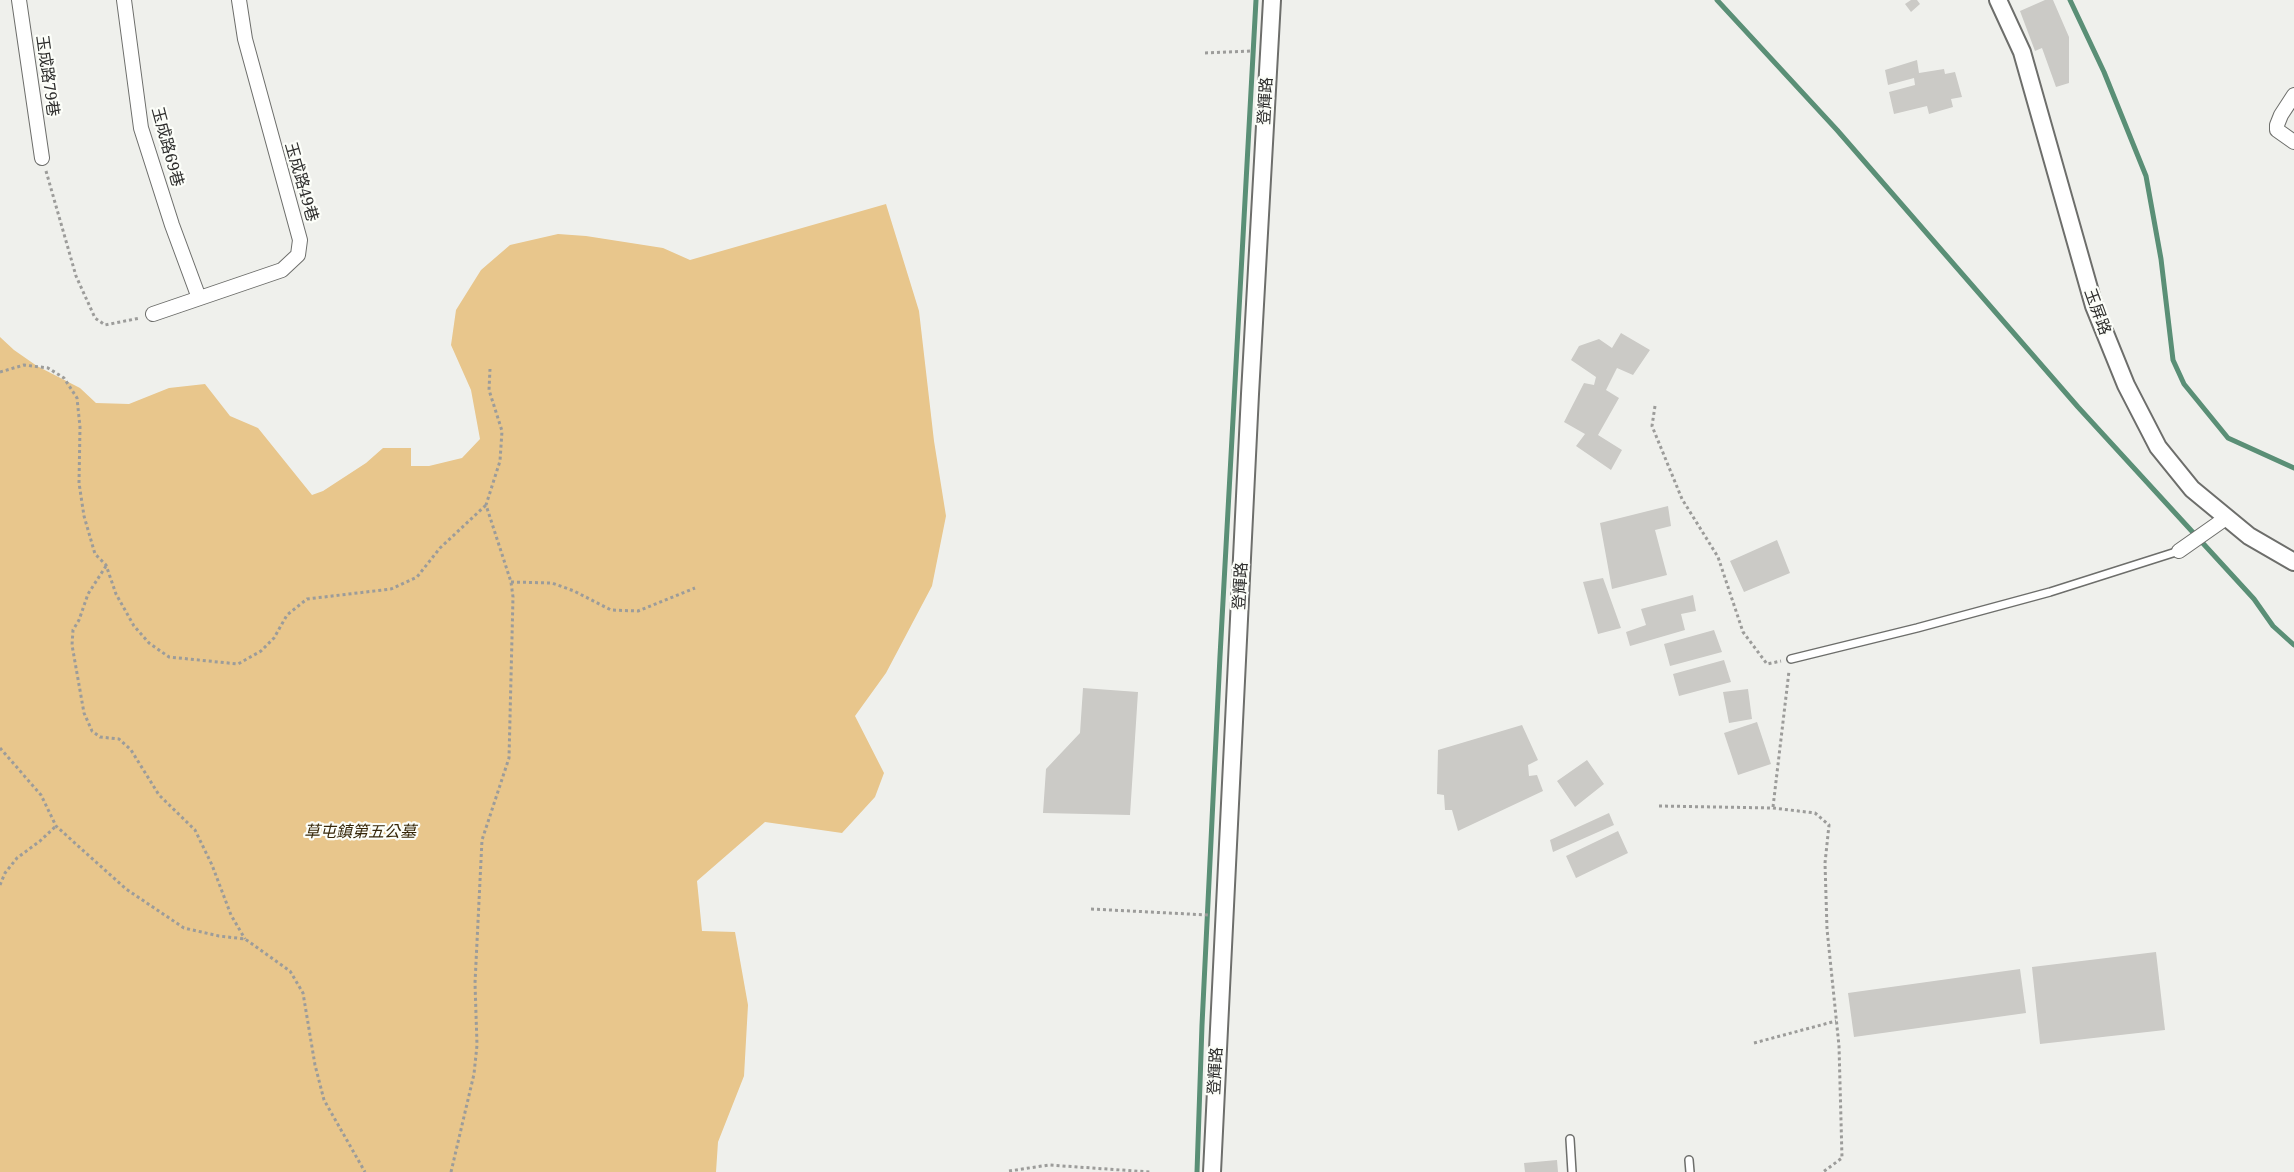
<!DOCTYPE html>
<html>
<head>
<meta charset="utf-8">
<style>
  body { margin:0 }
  canvas { display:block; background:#eff0ec }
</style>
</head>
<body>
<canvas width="2294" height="1172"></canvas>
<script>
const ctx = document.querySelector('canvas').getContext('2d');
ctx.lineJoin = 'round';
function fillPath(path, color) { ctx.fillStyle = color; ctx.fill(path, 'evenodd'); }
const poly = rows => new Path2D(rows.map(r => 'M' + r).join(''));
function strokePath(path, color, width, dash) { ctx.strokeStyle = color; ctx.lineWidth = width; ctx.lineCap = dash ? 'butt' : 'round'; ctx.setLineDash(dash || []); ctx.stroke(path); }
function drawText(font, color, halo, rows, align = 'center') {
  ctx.font = font + ' "Noto Serif","Noto Sans TC",serif'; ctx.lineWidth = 4.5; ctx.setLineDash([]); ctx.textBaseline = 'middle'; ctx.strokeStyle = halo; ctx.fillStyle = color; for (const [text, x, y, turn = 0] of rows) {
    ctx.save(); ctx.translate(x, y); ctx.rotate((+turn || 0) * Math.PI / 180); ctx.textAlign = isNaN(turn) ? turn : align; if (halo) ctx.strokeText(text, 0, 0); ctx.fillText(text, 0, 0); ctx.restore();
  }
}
fillPath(poly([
  [886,204,919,311,934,441,946,516,932,586,886,673,855,716,884,773,875,797,842,833,765,822,697,881,702,931,735,932,748,1005,744,1076,718,1142,716,1172,0,1172,0,337,14,350,37,366,80,388,96,403,129,404,169,388,205,384,230,416,258,428,312,495,323,491,366,463,383,448,411,448,411,466,429,466,462,458,480,439,471,390,451,345,456,310,481,270,510,245,558,234,586,236,663,248,690,260]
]), '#e8c68c');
strokePath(poly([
  [1717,0,1837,130,2078,407,2254,599,2273,626,2294,645],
  [2070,0,2104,72,2146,176,2161,259,2173,360,2184,384,2228,438,2294,468],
  [1197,1172,1202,1025,1220,656,1256,0]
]), '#5a8f76', 5);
fillPath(poly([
  [1911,0,1917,0,1920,4,1911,12,1905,4],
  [2045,0,2053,0,2069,37,2069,83,2056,87,2042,48,2035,51,2020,11],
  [1917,60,1919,73,1944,69,1945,74,1955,72,1962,97,1951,99,1953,107,1929,114,1927,106,1894,114,1889,92,1915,85,1914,78,1888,85,1885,70],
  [1621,333,1650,350,1633,375,1617,368,1606,390,1619,398,1598,435,1622,450,1611,470,1576,446,1585,434,1564,422,1584,383,1594,385,1596,377,1571,360,1579,346,1599,339,1612,348],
  [1668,506,1671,526,1655,530,1667,575,1612,589,1600,523],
  [1777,540,1790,573,1744,592,1730,561],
  [1603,578,1621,628,1598,634,1583,582],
  [1693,595,1696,611,1681,614,1685,630,1630,646,1626,632,1646,625,1641,609],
  [1714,630,1722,652,1670,666,1664,644],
  [1724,660,1731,682,1679,696,1673,674],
  [1083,688,1138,692,1130,815,1043,813,1046,769,1080,733],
  [1748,689,1752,719,1729,723,1723,692],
  [1757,722,1771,764,1738,775,1724,733],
  [1522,725,1538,760,1528,765,1529,776,1537,775,1543,791,1458,831,1452,810,1445,810,1444,795,1437,794,1438,750],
  [1587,760,1604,784,1575,807,1557,781],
  [1609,813,1614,825,1553,852,1550,840],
  [1618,831,1628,853,1576,878,1566,856],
  [2156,952,2165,1030,2040,1044,2032,967],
  [2020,969,2026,1013,1854,1037,1848,993],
  [1557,1160,1558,1172,1525,1172,1524,1163]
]), '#cbcac6');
const service = poly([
  [1791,659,1917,628,2050,592,2179,551],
  [1570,1139,1572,1172],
  [1689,1160,1690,1172]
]);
const minor = poly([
  [19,0,42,158],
  [124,0,141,128,172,225,199,298],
  [2294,95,2281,115,2277,125,2277,130,2294,142],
  [153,314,282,270,298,255,300,240,245,39,239,0],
  [2179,551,2226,518]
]);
const tertiary = poly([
  [1998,0,2022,52,2094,306,2126,385,2158,447,2192,489,2249,536,2294,562],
  [1212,1172,1250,394,1272,0]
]);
strokePath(service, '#6d6e6b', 10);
strokePath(minor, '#6d6e6b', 16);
strokePath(tertiary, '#6d6e6b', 20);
strokePath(poly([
  [1205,53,1252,51],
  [46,171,76,276,95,318,105,325,140,318],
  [0,372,24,365,48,368,64,378,77,398,80,427,79,483,84,516,95,554,106,565,116,594,134,626,149,643,169,657,238,664,261,651,274,638,287,615,307,599,391,589,417,577,440,548,486,505],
  [1655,406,1652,426,1682,499,1718,557,1743,632,1767,664,1781,661],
  [106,566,88,594,79,620,73,630,72,645,84,713,92,731,100,737,119,739,131,750,159,795,195,830,212,865,231,915,245,939],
  [511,582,552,583,574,591,611,610,638,611,695,588],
  [0,748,41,795,56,826,126,889,184,928,219,936,245,939,290,971,303,993,315,1065,324,1100,365,1172],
  [1659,806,1773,808,1815,813,1829,825,1825,863,1827,929,1839,1046,1842,1158,1823,1172],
  [1773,807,1789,671],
  [0,885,5,873,17,858,40,841,56,826],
  [1091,909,1208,915],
  [1754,1043,1836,1021],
  [1009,1171,1049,1165,1150,1172],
  [451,1172,474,1074,477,1045,475,983,482,840,509,758,513,597,511,582,486,505,500,461,502,431,489,390,490,369]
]), '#9c9c9a', 3, [3, 3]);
strokePath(service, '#fff', 7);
strokePath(minor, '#fff', 14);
strokePath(tertiary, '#fff', 16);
drawText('16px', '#2e2e2d', '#fcfef9', [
  ["玉成路79巷",47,76,82],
  ["登輝路",1266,101,-87],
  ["玉成路69巷",167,147,75],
  ["玉成路49巷",301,182,74],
  ["玉屏路",2097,312,70],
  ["登輝路",1241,586,-87],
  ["登輝路",1216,1071,-87]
]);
drawText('italic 16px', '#362709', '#fcfef9', [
  ["草屯鎮第五公墓",360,832]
]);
</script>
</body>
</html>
